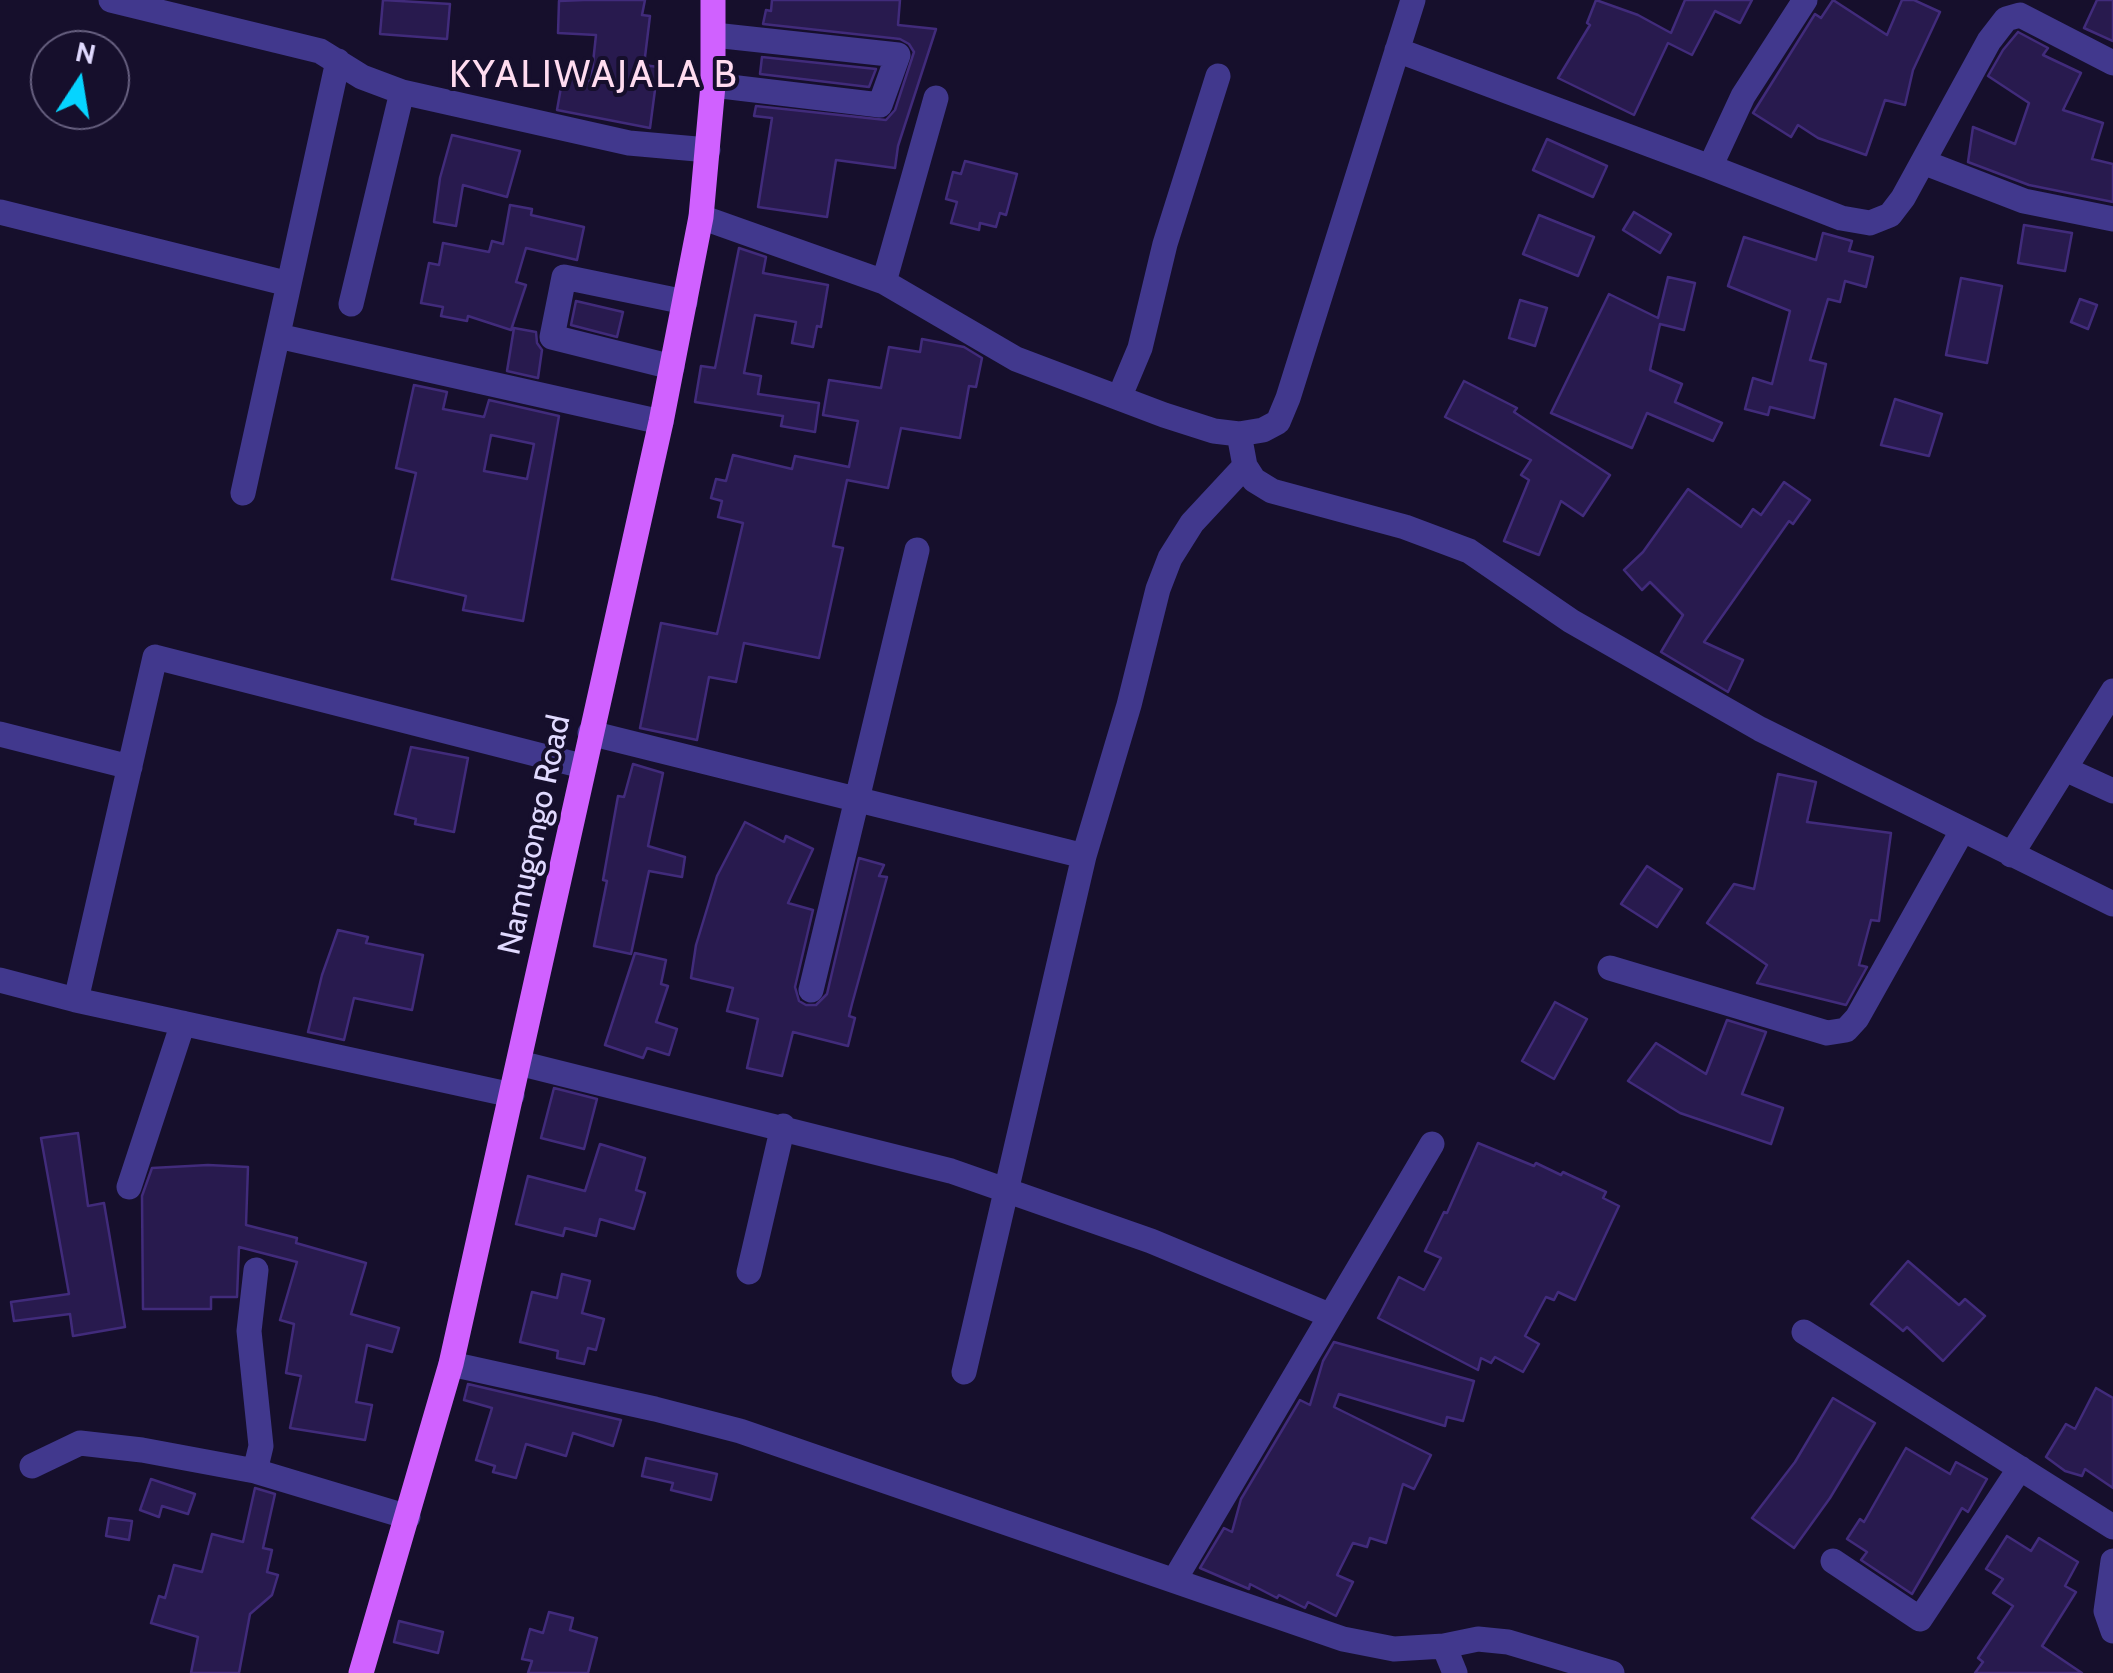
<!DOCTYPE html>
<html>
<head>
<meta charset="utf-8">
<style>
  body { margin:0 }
  #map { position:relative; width:2113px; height:1673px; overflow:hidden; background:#160f2c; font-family:Cabin,sans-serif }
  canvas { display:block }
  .north { position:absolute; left:30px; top:30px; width:100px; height:100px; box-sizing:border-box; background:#160f2c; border:2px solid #676080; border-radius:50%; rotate:12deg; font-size:28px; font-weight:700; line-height:40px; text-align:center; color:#e1daff }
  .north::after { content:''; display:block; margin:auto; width:35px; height:45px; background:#06d4ff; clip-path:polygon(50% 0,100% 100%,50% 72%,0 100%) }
</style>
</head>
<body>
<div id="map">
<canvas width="2113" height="1673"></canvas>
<div class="north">N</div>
</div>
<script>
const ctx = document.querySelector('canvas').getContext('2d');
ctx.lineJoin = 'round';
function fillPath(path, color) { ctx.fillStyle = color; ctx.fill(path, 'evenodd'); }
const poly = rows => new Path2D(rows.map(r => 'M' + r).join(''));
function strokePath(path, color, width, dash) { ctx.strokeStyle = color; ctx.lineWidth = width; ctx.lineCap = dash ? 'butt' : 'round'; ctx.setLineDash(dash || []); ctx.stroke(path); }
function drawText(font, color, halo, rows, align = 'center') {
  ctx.font = font + ' Cabin,sans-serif'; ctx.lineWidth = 8; ctx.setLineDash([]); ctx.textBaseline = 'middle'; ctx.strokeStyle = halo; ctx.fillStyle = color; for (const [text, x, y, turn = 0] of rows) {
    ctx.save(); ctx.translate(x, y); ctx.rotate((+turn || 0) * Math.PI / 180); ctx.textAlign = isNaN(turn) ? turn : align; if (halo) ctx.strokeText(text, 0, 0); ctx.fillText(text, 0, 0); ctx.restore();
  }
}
const building = poly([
  [383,0,450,4,447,39,380,34,383,0],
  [584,0,645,0,642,15,650,16,644,65,658,67,650,128,557,110,563,76,591,81,596,35,558,33,559,1,584,0],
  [772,0,900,0,898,25,936,29,898,146,895,168,836,160,827,217,758,207,772,118,754,116,756,106,886,120,895,110,914,52,909,44,900,39,763,24,766,10,771,11,772,0],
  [1596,0,1638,15,1671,33,1685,0,1752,0,1740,23,1715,11,1692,55,1668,43,1634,115,1558,78,1590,25,1587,23,1596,0],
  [1833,0,1887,35,1902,0,1914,0,1940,12,1913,70,1905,105,1885,100,1866,155,1818,138,1798,125,1791,137,1753,113,1815,14,1821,18,1833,0],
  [2097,0,2113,0,2113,41,2084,28,2097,0],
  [2018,32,2048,48,2043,55,2081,73,2063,110,2103,123,2092,159,2113,164,2113,202,2029,185,1968,162,1973,127,2015,144,2029,103,1988,76,2003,50,2018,32],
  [762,57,876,69,869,87,760,74,762,57],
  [452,135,520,151,507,197,463,185,456,226,434,222,440,178,452,135],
  [1547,139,1607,166,1593,197,1533,170,1547,139],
  [965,161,1017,174,1006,215,1000,213,996,227,980,223,979,230,951,223,957,202,946,199,953,172,961,174,965,161],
  [510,205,532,209,531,215,584,227,577,260,526,248,516,282,526,285,511,330,468,316,467,321,441,316,443,307,421,303,429,263,439,265,443,243,489,252,492,241,503,244,510,205],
  [1634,212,1671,234,1660,253,1623,230,1634,212],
  [1539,215,1594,237,1578,276,1523,254,1539,215],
  [2024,225,2072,233,2065,271,2018,263,2024,225],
  [1823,233,1852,241,1849,251,1873,257,1866,287,1845,281,1840,302,1828,299,1810,360,1826,364,1814,418,1770,407,1768,415,1745,409,1753,378,1772,384,1790,311,1728,286,1744,237,1816,260,1823,233],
  [739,248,766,257,763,273,828,285,821,327,817,326,813,347,792,343,796,322,755,315,744,373,761,376,758,394,819,403,815,432,781,426,783,416,695,402,701,366,715,368,739,248],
  [1668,277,1695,283,1684,330,1660,324,1650,370,1682,384,1675,402,1722,423,1713,441,1647,413,1632,448,1551,413,1609,294,1658,318,1668,277],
  [1961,278,2002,286,1987,363,1946,355,1961,278],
  [2080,299,2097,305,2088,329,2071,322,2080,299],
  [1520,300,1547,308,1535,346,1509,338,1520,300],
  [576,301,623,312,617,337,571,325,576,301],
  [514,328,536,332,537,343,542,350,538,378,507,371,514,328],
  [922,339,964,347,982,358,976,387,969,386,960,438,901,428,888,488,847,480,833,546,843,548,819,658,744,643,736,682,709,677,697,740,640,728,661,623,717,634,743,523,718,517,722,501,711,498,716,479,726,481,733,455,792,469,795,456,849,467,858,421,823,415,829,380,881,388,889,347,920,352,922,339],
  [1464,381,1517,408,1514,412,1610,475,1583,516,1561,501,1539,555,1504,541,1529,480,1521,475,1531,460,1445,417,1464,381],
  [414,385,447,392,443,409,484,417,489,400,559,416,523,621,463,610,466,596,392,579,416,473,396,468,414,385],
  [491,435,534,444,527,479,484,471,491,435],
  [1895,399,1942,414,1929,456,1881,445,1895,399],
  [1784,482,1810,500,1793,524,1789,521,1704,642,1743,660,1728,692,1661,652,1683,615,1650,582,1642,590,1624,570,1643,552,1688,489,1741,527,1753,509,1761,515,1784,482],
  [411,747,468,758,454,832,415,824,416,819,395,814,411,747],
  [633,764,663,773,648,846,685,857,682,877,649,871,631,954,594,946,607,881,603,880,618,796,624,797,633,764],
  [1778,774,1816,782,1807,822,1891,833,1879,921,1871,920,1859,965,1867,967,1846,1005,1757,983,1767,965,1707,923,1734,884,1754,889,1778,774],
  [745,822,784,842,786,836,813,849,788,903,813,910,795,987,799,1001,806,1005,816,1005,827,994,859,858,884,865,879,876,887,877,852,1004,849,1016,855,1018,848,1046,793,1032,782,1076,747,1068,758,1019,727,1011,733,988,691,978,696,945,717,876,745,822],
  [1647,866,1682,889,1657,927,1621,904,1647,866],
  [338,930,368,937,366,943,423,955,412,1010,354,998,344,1040,308,1032,322,975,338,930],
  [635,953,666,960,661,984,668,986,656,1022,677,1029,669,1055,647,1048,643,1058,605,1045,635,953],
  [1555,1002,1587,1019,1554,1079,1522,1061,1555,1002],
  [1727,1020,1766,1032,1742,1094,1783,1108,1771,1144,1680,1113,1628,1081,1656,1043,1706,1074,1727,1020],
  [554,1088,597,1099,584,1149,541,1138,554,1088],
  [78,1133,88,1206,104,1203,125,1327,73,1336,70,1314,14,1321,11,1302,69,1294,41,1138,78,1133],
  [1478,1143,1534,1166,1536,1163,1561,1175,1563,1172,1606,1192,1603,1198,1619,1206,1575,1300,1558,1292,1554,1300,1546,1297,1525,1336,1539,1344,1523,1372,1495,1357,1491,1363,1481,1358,1478,1370,1378,1318,1399,1277,1424,1290,1441,1258,1425,1251,1444,1212,1447,1213,1478,1143],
  [600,1144,645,1158,636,1190,645,1193,634,1229,600,1219,596,1236,565,1228,563,1236,516,1224,528,1176,585,1191,600,1144],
  [208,1165,248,1167,246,1225,297,1238,296,1243,366,1263,351,1314,399,1328,392,1352,367,1345,356,1402,372,1405,365,1440,290,1428,301,1376,286,1373,294,1324,280,1320,297,1262,239,1247,237,1297,211,1297,211,1309,143,1309,142,1196,152,1168,208,1165],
  [1908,1261,1959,1305,1965,1299,1985,1316,1943,1361,1907,1327,1903,1331,1871,1304,1908,1261],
  [562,1274,590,1281,582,1313,604,1319,596,1350,588,1348,584,1364,557,1358,558,1351,520,1342,532,1292,557,1298,562,1274],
  [1334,1342,1474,1381,1463,1421,1447,1417,1445,1426,1339,1394,1334,1407,1431,1455,1414,1489,1403,1484,1386,1543,1370,1538,1367,1547,1353,1543,1337,1575,1353,1582,1336,1616,1308,1602,1305,1608,1279,1595,1277,1598,1250,1584,1249,1589,1200,1568,1224,1528,1232,1532,1241,1499,1300,1400,1310,1405,1323,1361,1334,1342],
  [468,1384,621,1420,613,1446,573,1433,566,1456,526,1444,516,1478,493,1472,495,1466,476,1460,492,1408,464,1400,468,1384],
  [2096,1388,2113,1398,2113,1488,2085,1469,2082,1476,2065,1471,2046,1457,2066,1424,2075,1429,2096,1388],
  [1833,1398,1875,1423,1830,1498,1794,1548,1752,1518,1795,1462,1833,1398],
  [1906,1448,1950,1474,1956,1462,1987,1479,1968,1512,1962,1508,1912,1594,1861,1560,1867,1552,1847,1539,1860,1519,1864,1522,1906,1448],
  [646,1458,717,1474,711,1500,671,1490,673,1483,642,1476,646,1458],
  [151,1479,195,1494,188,1514,162,1506,159,1517,140,1510,151,1479],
  [255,1488,275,1494,263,1548,272,1550,267,1572,278,1575,272,1595,250,1614,239,1673,191,1673,198,1637,151,1623,159,1596,165,1598,174,1565,202,1572,212,1534,243,1542,255,1488],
  [109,1518,132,1521,129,1540,106,1536,109,1518],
  [2007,1536,2031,1551,2039,1538,2078,1562,2065,1586,2076,1592,2042,1646,2082,1673,1975,1673,1983,1662,1978,1658,2013,1606,1993,1593,2003,1579,1986,1569,2007,1536],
  [549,1612,573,1618,570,1630,597,1638,588,1673,528,1673,532,1661,522,1659,530,1629,543,1633,549,1612],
  [399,1621,443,1632,438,1653,394,1642,399,1621]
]);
fillPath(building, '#281a4e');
strokePath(building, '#412b7b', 2.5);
strokePath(poly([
  [111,0,320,51,362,77,402,92,629,143,708,150],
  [1397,50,1710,167,1743,96,1805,0],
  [713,85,880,105,898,55,714,35],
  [1923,162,2024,201,2113,219],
  [1710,167,1841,218,1870,223,1890,215,1903,198,1989,41,2006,19,2020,15,2113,63],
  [0,212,289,284],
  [701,217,884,282,1016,359,1164,415,1214,431,1239,434,1263,430,1278,422,1288,398,1413,0],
  [884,282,936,98],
  [351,304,402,92],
  [278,336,661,422],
  [672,367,552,337,564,277,685,302],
  [1119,398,1140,348,1165,244,1218,76],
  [1239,434,1245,466,1254,480,1272,491,1405,527,1469,551,1571,621,1760,729,2113,904],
  [243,493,338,61],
  [590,733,1084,856],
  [0,734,130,767],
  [2065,769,2113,791],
  [2011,855,2113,691],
  [1610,968,1827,1033,1846,1030,1857,1018,1962,831],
  [0,980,76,1000,512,1095],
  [811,990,917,550],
  [76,1000,155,657,582,766],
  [519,1063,951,1171,1151,1241,1329,1315],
  [129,1187,183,1023],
  [749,1272,783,1126],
  [1804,1332,2113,1527],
  [451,1364,655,1409,740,1431,1343,1639,1394,1649,1444,1646,1478,1639,1508,1642,1612,1673],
  [964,1372,1084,856,1129,705,1158,589,1170,558,1192,523,1245,466],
  [32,1466,80,1443,142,1450,255,1471,408,1517],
  [255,1471,261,1446,249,1331,256,1270],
  [1833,1561,1920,1619,2020,1468],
  [2113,1561,2106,1611,2113,1631],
  [1175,1579,1432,1144],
  [1444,1646,1455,1673]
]), '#41388d', 25);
strokePath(poly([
  [361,1673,451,1364,661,422,701,217,713,85,713,0]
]), '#d061ff', 25);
drawText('32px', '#e1daff', '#160f2c', [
  ["Namugongo Road",535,835,-78]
]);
ctx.letterSpacing = '2.5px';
drawText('38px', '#ffdcf0', '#160f2c', [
  ["KYALIWAJALA B",594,76]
]);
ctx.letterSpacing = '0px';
</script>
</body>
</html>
